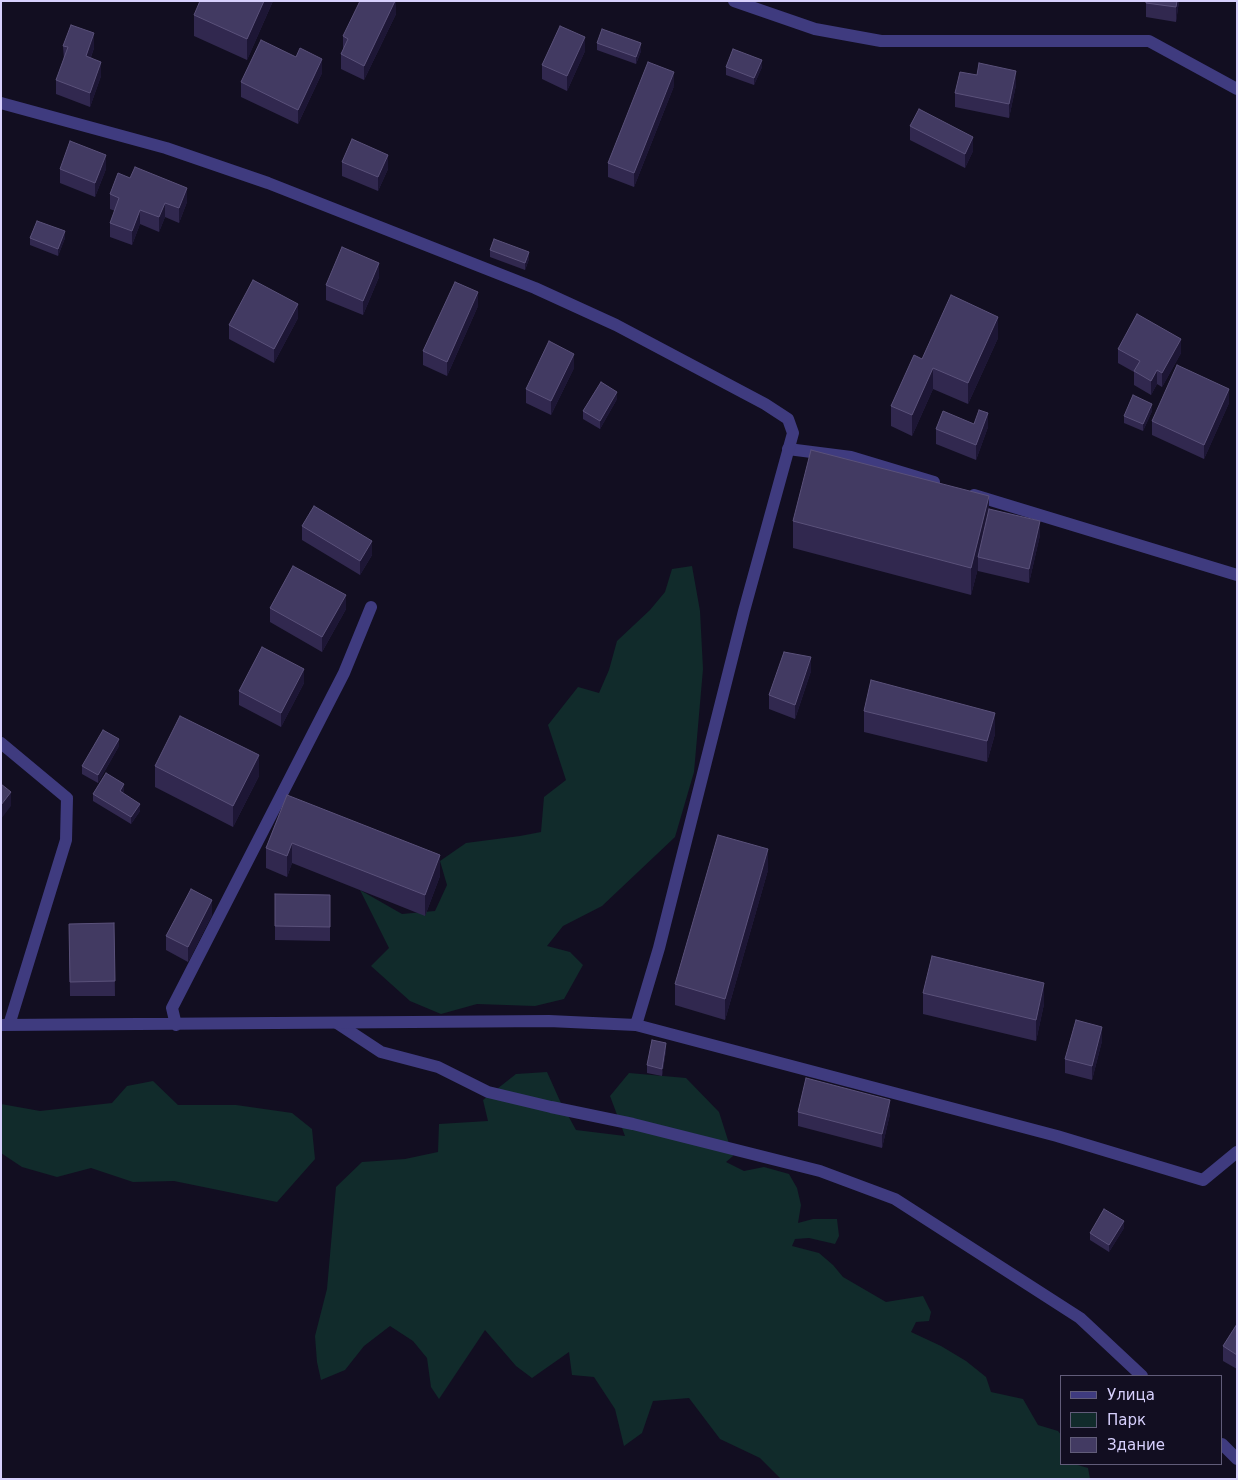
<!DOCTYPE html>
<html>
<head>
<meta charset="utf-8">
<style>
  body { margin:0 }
  #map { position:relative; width:1238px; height:1480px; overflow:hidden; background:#120e21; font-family:"DejaVu Sans",sans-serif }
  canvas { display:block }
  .frame { position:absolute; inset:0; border:2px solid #d7d0fd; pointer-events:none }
  .legend { position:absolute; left:1060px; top:1375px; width:162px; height:90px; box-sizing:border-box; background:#120e21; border:1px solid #615c79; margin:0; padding:6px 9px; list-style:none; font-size:15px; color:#d7d0fd }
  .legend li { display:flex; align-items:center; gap:10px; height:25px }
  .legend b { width:25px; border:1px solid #615c79 }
</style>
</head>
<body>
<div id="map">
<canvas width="1238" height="1480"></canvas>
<div class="frame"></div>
<ul class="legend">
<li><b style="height:6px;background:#3f3b7f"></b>Улица</li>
<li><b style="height:14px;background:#112b2b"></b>Парк</li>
<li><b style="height:14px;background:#423a62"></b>Здание</li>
</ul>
</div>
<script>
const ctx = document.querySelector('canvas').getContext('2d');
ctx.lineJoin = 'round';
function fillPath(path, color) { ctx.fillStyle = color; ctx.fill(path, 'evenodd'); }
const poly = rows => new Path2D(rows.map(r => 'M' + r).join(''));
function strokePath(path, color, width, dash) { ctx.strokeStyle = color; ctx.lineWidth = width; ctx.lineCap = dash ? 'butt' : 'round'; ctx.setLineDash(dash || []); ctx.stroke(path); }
fillPath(poly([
  [692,566,700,611,703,669,694,772,675,837,602,906,563,926,547,946,570,952,583,965,564,999,535,1006,477,1004,441,1014,410,1001,371,966,389,948,360,890,402,914,435,911,447,885,440,861,466,843,520,836,541,832,544,797,566,780,548,725,578,687,599,693,609,670,617,641,650,610,665,592,672,569],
  [547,1072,560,1101,576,1130,625,1136,610,1096,629,1073,686,1078,719,1112,733,1156,726,1162,744,1171,764,1167,789,1174,797,1188,801,1205,798,1223,813,1219,837,1219,839,1236,835,1244,809,1238,795,1239,792,1246,819,1253,833,1265,843,1277,886,1302,923,1296,931,1312,929,1321,916,1322,911,1332,941,1346,966,1361,986,1377,991,1392,1023,1399,1038,1425,1058,1431,1062,1436,1062,1464,1074,1464,1088,1468,1090,1479,781,1479,760,1458,720,1439,689,1398,653,1401,642,1433,624,1446,615,1409,594,1377,572,1375,569,1352,532,1378,516,1366,485,1330,439,1399,431,1387,427,1358,413,1341,390,1326,364,1346,345,1370,321,1380,317,1362,315,1336,327,1289,336,1187,362,1162,405,1159,438,1152,439,1124,488,1121,483,1100,516,1074],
  [153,1081,178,1105,236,1105,292,1113,312,1129,315,1159,277,1202,174,1181,133,1182,91,1168,57,1177,22,1167,1,1153,1,1104,40,1111,112,1103,127,1086]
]), '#112b2b');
strokePath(poly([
  [734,1,815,29,881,41,1149,41,1237,89],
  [788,449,851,457,934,482],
  [974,495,1237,575],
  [337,1023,381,1052,438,1067,488,1092,551,1107,633,1124,820,1171,895,1199,1080,1318,1142,1376],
  [636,1025,1057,1136,1203,1180,1237,1152],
  [1222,1444,1237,1459]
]), '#3f3b7f', 12);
strokePath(poly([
  [1,103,166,148,268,183,535,288,616,325,765,404,788,419,793,433,744,611,659,948,636,1025,549,1021,1,1025],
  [1,743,67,798,66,840,9,1025],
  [176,1025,172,1008,344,673,371,607]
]), '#3f3b7f', 12);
fillPath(poly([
  [273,1,247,60,194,36,194,15],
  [396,1,396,14,364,80,341,69,341,54,343,50,343,36],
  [1146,1,1179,1,1176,22,1146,17],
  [597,43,641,51,636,64,597,50],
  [63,46,94,48,91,57,101,76,90,107,56,94,56,80,64,60],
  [585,51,567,91,542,79,542,65],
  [726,67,762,67,754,85,726,75],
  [322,73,298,124,241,97,241,82],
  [1016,85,1009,118,955,107,955,93],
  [674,86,634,187,608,177,608,163],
  [910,126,973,151,965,168,910,140],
  [342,162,388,169,378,191,342,176],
  [60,169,106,169,95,197,60,183],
  [110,194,187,202,179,223,165,217,159,232,140,224,132,245,110,237,110,223,115,211,110,209],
  [30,238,65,238,58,256,30,245],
  [490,250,529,259,525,270,490,257],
  [379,277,363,315,326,300,326,285],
  [478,306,447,376,423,365,423,351],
  [298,318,274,363,229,339,229,325],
  [998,338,968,404,933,389,912,436,891,426,891,406,922,359],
  [1118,349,1181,353,1162,387,1157,384,1151,395,1134,385,1134,372,1118,363],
  [574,368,551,415,526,403,526,389],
  [617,399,600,429,583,419,583,411],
  [1229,403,1204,459,1152,435,1152,421],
  [1152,411,1143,431,1124,423,1124,416],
  [974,424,988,427,976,460,936,444,936,429],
  [989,509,1040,535,1029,583,978,571,978,568,971,595,793,548,793,521],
  [302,526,372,555,360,575,302,540],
  [270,608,346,609,322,652,270,622],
  [811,671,795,719,769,709,769,695],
  [304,683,281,727,239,705,239,691],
  [864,711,995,734,987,762,864,732],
  [119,746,98,783,82,774,82,766],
  [155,766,259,776,233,827,155,787],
  [124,791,123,793,140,811,131,824,93,801,93,794],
  [287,795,440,876,425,916,292,863,287,877,266,868,266,848],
  [768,870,725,1020,675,1005,675,984],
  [275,894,330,895,330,941,275,940],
  [212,915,188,962,166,950,166,936],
  [114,923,115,996,70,996,69,924],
  [923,993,1044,1004,1036,1041,923,1014],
  [1102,1041,1092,1080,1065,1073,1065,1059],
  [666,1050,662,1076,647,1073,647,1065],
  [798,1112,890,1114,882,1148,798,1126],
  [1124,1228,1109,1252,1090,1240,1090,1233],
  [1237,1324,1237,1369,1223,1361,1223,1346]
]), '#31284f');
fillPath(poly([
  [264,1,273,1,247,60,247,39],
  [395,1,396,1,396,14,364,80,364,66],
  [1177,1,1179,1,1176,22,1176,7],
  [94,33,94,48,86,70,86,56],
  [585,37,585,51,567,91,567,76],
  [641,43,641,51,636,64,636,57],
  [322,59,322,73,298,124,298,110],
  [762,60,762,67,754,85,754,78],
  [101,62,101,76,90,107,90,93],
  [1016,71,1016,85,1009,118,1009,104],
  [674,72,674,86,634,187,634,173],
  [973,137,973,151,965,168,965,154],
  [106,155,106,169,95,197,95,183],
  [388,155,388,169,378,191,378,177],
  [187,188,187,202,179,223,179,208],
  [165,203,165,217,159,232,159,217],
  [140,210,140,224,132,245,132,231],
  [65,231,65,238,58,256,58,249],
  [529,252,529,259,525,270,525,263],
  [379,263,379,277,363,315,363,301],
  [478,292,478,306,447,376,447,362],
  [298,304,298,318,274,363,274,349],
  [998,317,998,338,968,404,968,383],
  [1181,339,1181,353,1162,387,1162,373],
  [574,354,574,368,551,415,551,401],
  [933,368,933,389,912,436,912,415],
  [1157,370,1157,384,1151,395,1151,381],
  [1229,389,1229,403,1204,459,1204,445],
  [617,392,617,399,600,429,600,421],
  [1152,404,1152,411,1143,431,1143,424],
  [988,413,988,427,976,460,976,445],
  [989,496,989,523,978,557,978,568,971,595,971,568],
  [1040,521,1040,535,1029,583,1029,569],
  [372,541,372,555,360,575,360,561],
  [346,595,346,609,322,652,322,637],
  [811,657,811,671,795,719,795,705],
  [304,669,304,683,281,727,281,713],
  [995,713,995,734,987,762,987,741],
  [119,739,119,746,98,783,98,775],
  [259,755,259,776,233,827,233,806],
  [124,784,124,791,120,799,120,791],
  [11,792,11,806,1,819,1,805],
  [140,804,140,811,131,824,131,817],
  [292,843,292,863,287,877,287,856],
  [768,849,768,870,725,1020,725,999],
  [440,855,440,876,425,916,425,895],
  [212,900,212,915,188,962,188,947],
  [1044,983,1044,1004,1036,1041,1036,1020],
  [1102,1027,1102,1041,1092,1080,1092,1066],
  [666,1043,666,1050,662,1076,662,1069],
  [890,1100,890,1114,882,1148,882,1134],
  [1124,1221,1124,1228,1109,1252,1109,1245]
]), '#1d1635');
const building = poly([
  [200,1,264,1,247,39,194,15,200,1],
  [360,1,395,1,364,66,341,54,348,39,343,36,360,1],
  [1146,1,1177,1,1176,7,1146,3,1146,1],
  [71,25,94,33,86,56,101,62,90,93,56,80,68,47,63,46,71,25],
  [560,26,585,37,567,76,542,65,560,26],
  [602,29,641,43,636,57,597,43,602,29],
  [261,40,296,57,300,48,322,59,298,110,241,82,261,40],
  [733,49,762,60,754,78,726,67,733,49],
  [648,62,674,72,634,173,608,163,648,62],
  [979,63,1016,71,1009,104,955,93,960,72,977,75,979,63],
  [919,109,973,137,965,154,910,126,919,109],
  [352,139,388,155,378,177,342,162,352,139],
  [70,141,106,155,95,183,60,169,70,141],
  [135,167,187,188,179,208,165,203,159,217,140,210,132,231,110,223,119,198,110,194,118,173,130,178,135,167],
  [37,221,65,231,58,249,30,238,37,221],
  [494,239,529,252,525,263,490,250,494,239],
  [342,247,379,263,363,301,326,285,342,247],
  [253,280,298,304,274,349,229,325,253,280],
  [455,282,478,292,447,362,423,351,455,282],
  [951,295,998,317,968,383,933,368,912,415,891,406,914,355,922,359,951,295],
  [1137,314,1181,339,1162,373,1157,370,1151,381,1134,371,1140,361,1118,349,1137,314],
  [549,341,574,354,551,401,526,389,549,341],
  [1177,365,1229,389,1204,445,1152,421,1177,365],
  [601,382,617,392,600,421,583,411,601,382],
  [1133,395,1152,404,1143,424,1124,416,1133,395],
  [979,410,988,413,976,445,936,429,943,411,974,424,979,410],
  [811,450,989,496,971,568,793,521,811,450],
  [314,506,372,541,360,561,302,526,314,506],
  [989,509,1040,521,1029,569,978,557,989,509],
  [293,566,346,595,322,637,270,608,293,566],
  [262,647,304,669,281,713,239,691,262,647],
  [784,652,811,657,795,705,769,695,784,652],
  [871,680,995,713,987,741,864,711,871,680],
  [180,716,259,755,233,806,155,766,180,716],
  [103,730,119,739,98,775,82,766,103,730],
  [106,773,124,784,120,791,140,804,131,817,93,794,106,773],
  [1,784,11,792,1,805,1,784],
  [287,795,440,855,425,895,292,843,287,856,266,848,287,795],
  [718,835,768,849,725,999,675,984,718,835],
  [191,889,212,900,188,947,166,936,191,889],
  [275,894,330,895,330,927,275,926,275,894],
  [114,923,115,981,70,982,69,924,114,923],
  [932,956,1044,983,1036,1020,923,993,932,956],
  [1076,1020,1102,1027,1092,1066,1065,1059,1076,1020],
  [652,1040,666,1043,662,1069,647,1065,652,1040],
  [806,1078,890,1100,882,1134,798,1112,806,1078],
  [1104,1209,1124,1221,1109,1245,1090,1233,1104,1209],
  [1237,1324,1237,1355,1223,1346,1237,1324]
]);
fillPath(building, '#423a62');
strokePath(building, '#5a517a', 1);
</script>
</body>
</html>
